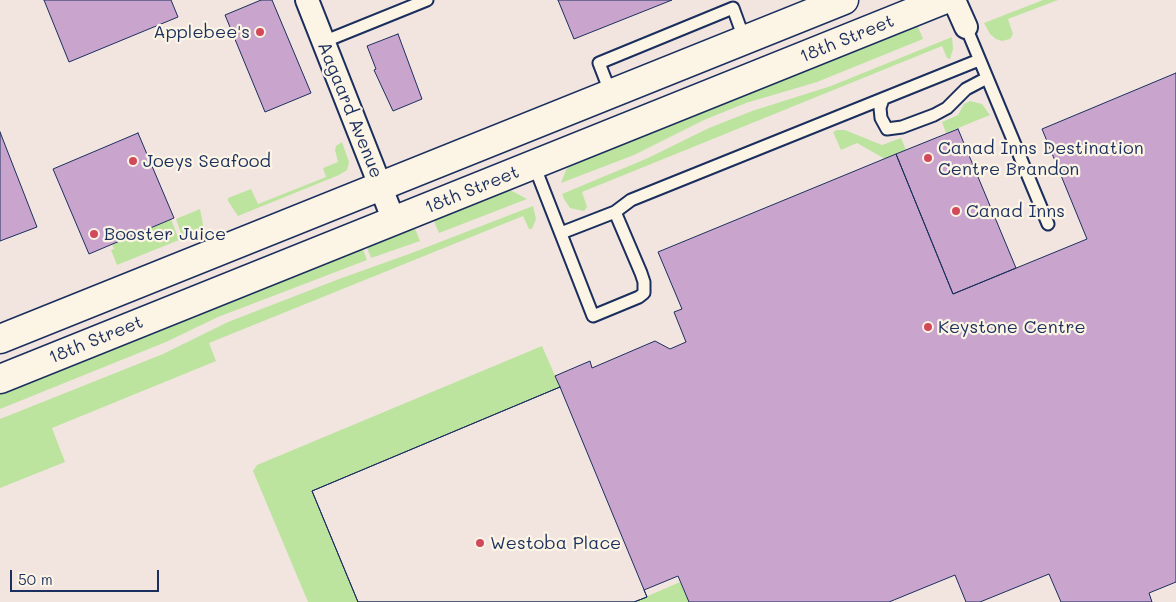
<!DOCTYPE html>
<html>
<head>
<meta charset="utf-8">
<style>
  body { margin:0 }
  #map { position:relative; width:1176px; height:602px; overflow:hidden; background:#f2e5e0; font-family:Mali,sans-serif }
  canvas { display:block }
  .scale { position:absolute; left:10px; top:570px; width:149px; height:22px; box-sizing:border-box; border:2px solid #1b2f5e; border-top:0; padding-left:6px; font-size:15px; line-height:18px; white-space:nowrap; color:#1b2f5e; -webkit-text-stroke:4px #fcf5e5; paint-order:stroke }
</style>
</head>
<body>
<div id="map">
<canvas width="1176" height="602"></canvas>
<div class="scale">50 m</div>
</div>
<script>
const ctx = document.querySelector('canvas').getContext('2d');
ctx.lineJoin = 'round';
function fillPath(path, color) { ctx.fillStyle = color; ctx.fill(path, 'evenodd'); }
const poly = rows => new Path2D(rows.map(r => 'M' + r).join(''));
function strokePath(path, color, width, dash) { ctx.strokeStyle = color; ctx.lineWidth = width; ctx.lineCap = dash ? 'butt' : 'round'; ctx.setLineDash(dash || []); ctx.stroke(path); }
function drawText(font, color, halo, rows, align = 'center') {
  ctx.font = font + ' Mali,sans-serif'; ctx.lineWidth = 4.5; ctx.setLineDash([]); ctx.textBaseline = 'middle'; ctx.strokeStyle = halo; ctx.fillStyle = color; for (const [text, x, y, turn = 0] of rows) {
    ctx.save(); ctx.translate(x, y); ctx.rotate((+turn || 0) * Math.PI / 180); ctx.textAlign = isNaN(turn) ? turn : align; if (halo) ctx.strokeText(text, 0, 0); ctx.fillText(text, 0, 0); ctx.restore();
  }
}
fillPath(poly([
  [1043,0,1058,0,1008,19,1013,34,1010,39,1002,41,996,39,990,34,984,23],
  [917,24,923,39,817,82,746,103,704,120,634,155,561,183,566,170,572,163],
  [952,37,953,49,950,59,947,58,942,46,582,192,587,207,584,211,570,208,564,199,562,194,648,158,709,128,752,111,831,86],
  [970,101,982,104,990,115,946,133,942,122,958,115,964,104],
  [837,130,845,130,882,145,901,138,906,150,885,159,857,143,841,150,833,132],
  [342,142,349,162,347,170,339,175,238,216,228,201,228,198,251,189,258,204,326,177,323,168,338,162,335,150,336,146],
  [501,191,512,191,527,199,439,233,433,219],
  [533,206,536,219,532,229,529,229,523,216,209,343,216,361,52,428,65,462,0,488,0,419,163,354,228,322,339,279,409,254],
  [200,209,204,230,183,239,176,219],
  [171,219,179,240,117,265,111,250,114,249,112,244],
  [414,226,420,241,371,258,366,245],
  [362,247,367,260,218,317,166,342,0,409,0,393],
  [542,346,560,387,312,491,358,602,308,602,253,471,257,465],
  [680,582,689,602,634,602]
]), '#bce49f');
const building = poly([
  [44,0,171,0,178,17,69,62,44,0],
  [261,0,272,0,311,93,265,112,225,15,261,0],
  [558,0,672,0,574,39,558,0],
  [398,34,422,99,393,111,374,70,376,69,367,46,398,34],
  [1176,73,1176,582,1149,593,1152,602,1061,602,1049,574,980,602,966,602,955,575,889,602,689,602,678,576,644,590,647,597,634,602,358,602,312,491,560,387,555,376,590,361,592,368,655,341,670,349,686,342,674,312,682,309,658,252,896,154,953,294,1087,239,1042,129,1176,73],
  [958,129,1016,268,953,294,896,154,958,129],
  [0,132,37,227,0,241,0,132],
  [138,133,174,218,89,254,53,169,138,133],
  [560,387,647,597,634,602,358,602,312,491,560,387]
]);
fillPath(building, '#c9a5ce');
strokePath(building, '#1b2f5e', 1);
const service = poly([
  [966,27,1048,224],
  [323,42,427,0],
  [611,94,599,63,733,8,745,41],
  [883,99,880,108,881,118,887,129,902,127,934,115,947,108,966,89,987,78],
  [534,165,593,316,639,297,644,293,644,282,641,273,615,212],
  [561,233,615,212,631,200,979,60]
]);
const minor = poly([
  [307,0,394,221],
  [954,0,966,27]
]);
const primary = poly([
  [0,339,844,0],
  [0,379,943,0]
]);
strokePath(service, '#1b2f5e', 15);
strokePath(minor, '#1b2f5e', 26);
strokePath(primary, '#1b2f5e', 31);
strokePath(service, '#fcf5e5', 11);
strokePath(minor, '#fcf5e5', 22);
strokePath(primary, '#fcf5e5', 28);
for (const [x, y, r, color] of [
  [260,32,5,"#d1495b"],
  [928,158,5,"#d1495b"],
  [133,161,5,"#d1495b"],
  [956,211,5,"#d1495b"],
  [94,234,5,"#d1495b"],
  [928,327,5,"#d1495b"],
  [480,543,5,"#d1495b"]
]) { const dot = new Path2D(); dot.arc(x, y, r, 0, 2 * Math.PI); ctx.fillStyle = color; ctx.fill(dot); strokePath(dot, '#fcf5e5', 2); }
drawText('18px', '#1b2f5e', '#fcf5e5', [
  ["Applebee's",250,32,"right"],
  ["Canad Inns Destination",938,148],
  ["Centre Brandon",938,169],
  ["Joeys Seafood",143,161],
  ["Canad Inns",966,211],
  ["Booster Juice",104,234],
  ["Keystone Centre",938,327],
  ["Westoba Place",490,543]
], 'left');
drawText('18px', '#1b2f5e', '#fcf5e5', [
  ["18th Street",847,39,-22],
  ["Aagaard Avenue",350,110,68],
  ["18th Street",472,190,-22],
  ["18th Street",96,340,-22]
]);
</script>
</body>
</html>
